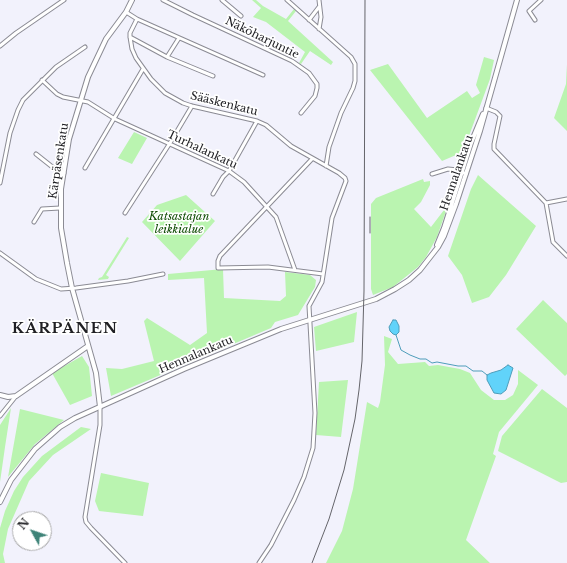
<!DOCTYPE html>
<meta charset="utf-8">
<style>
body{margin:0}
#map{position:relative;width:567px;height:563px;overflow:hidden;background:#f2f2fc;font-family:"Libre Baskerville",serif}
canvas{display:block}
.north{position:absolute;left:12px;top:511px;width:40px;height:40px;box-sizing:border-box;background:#fff;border:1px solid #a6a6a7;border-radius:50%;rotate:310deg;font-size:11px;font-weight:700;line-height:16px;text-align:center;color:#202024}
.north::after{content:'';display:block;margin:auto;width:14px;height:18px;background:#3e8378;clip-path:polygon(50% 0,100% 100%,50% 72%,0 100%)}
</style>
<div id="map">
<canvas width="567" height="563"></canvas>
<div class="north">N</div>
</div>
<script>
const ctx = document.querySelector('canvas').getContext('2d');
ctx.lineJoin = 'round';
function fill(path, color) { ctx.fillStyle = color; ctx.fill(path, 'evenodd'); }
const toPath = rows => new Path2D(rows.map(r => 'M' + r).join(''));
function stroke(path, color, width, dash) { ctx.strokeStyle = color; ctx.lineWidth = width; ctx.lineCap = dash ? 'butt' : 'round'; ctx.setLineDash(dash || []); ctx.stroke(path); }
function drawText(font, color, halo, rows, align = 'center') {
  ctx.font = font + ' "Libre Baskerville",serif'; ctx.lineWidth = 3.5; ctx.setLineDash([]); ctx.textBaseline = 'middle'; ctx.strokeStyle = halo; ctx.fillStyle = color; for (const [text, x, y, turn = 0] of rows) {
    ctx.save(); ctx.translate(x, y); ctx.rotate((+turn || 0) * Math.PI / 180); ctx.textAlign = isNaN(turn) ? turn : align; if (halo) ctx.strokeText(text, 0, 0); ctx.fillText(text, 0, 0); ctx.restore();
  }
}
const green = toPath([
 [252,0,256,0,263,6,286,19,294,9,296,11,288,21,333,62,331,65,310,51,301,64,299,63,305,52,266,22,253,17,261,8],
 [484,57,494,60,490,79,463,152,442,161,370,70,388,64,427,118,467,91,472,98,480,93,476,85],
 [567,64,567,131,554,118,566,84],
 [134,132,147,138,132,164,118,158],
 [478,175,536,226,506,275,489,297,472,303,462,275,448,256,471,189],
 [423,179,424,182,430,181,430,185,421,202,414,209,431,227,444,210,446,211,437,237,426,257,418,267,393,287,373,295,371,289,371,204,376,198],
 [186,195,215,221,180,261,142,222,157,205],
 [127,237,129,238,106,275,109,277,108,279,98,280,99,278,102,277],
 [223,269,224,298,280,301,286,296,285,272,310,275,316,280,315,287,298,315,275,322,271,328,111,396,106,368,122,369,154,361,144,321,147,318,190,345,207,333,204,278,168,280,168,274],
 [543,300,567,323,567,374,565,376,516,329],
 [357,312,354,342,316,351,314,327],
 [384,336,392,339,388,352,398,364,425,362,429,366,438,365,460,369,470,373,481,390,494,400,505,400,513,395,518,384,518,370,538,385,499,432,493,454,496,456,466,540,490,563,326,563,342,531,353,489,367,402,378,408,380,402,385,365],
 [82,356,89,367,92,396,70,405,52,373],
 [348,380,341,437,316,435,319,382],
 [542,389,567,408,567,482,561,483,498,451,502,436],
 [11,408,5,447,0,482,0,425],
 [20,409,64,420,35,444,8,477],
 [81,427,91,429,53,455,29,481,8,529,3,554,5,563,0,563,0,528,5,511,14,491,23,477,42,456],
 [101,473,149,483,143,516,99,511,95,501]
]);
const water = toPath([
 [393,320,396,320,399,326,399,332,396,335,393,334,390,331,389,327,393,320],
 [508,365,513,368,506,390,501,394,494,393,487,380,487,375,491,373,501,370,508,365]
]);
const stream = toPath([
 [396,335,401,350,410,355,420,359,426,359,432,363,437,362,458,366,466,366,473,371,482,371,487,375]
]);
const minor = toPath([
 [163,0,193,15,292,61,309,73,317,84,317,88,315,96,301,113],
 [222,0,241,16],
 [287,0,351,57,355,64,355,81,353,88,341,113,329,147,326,166],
 [319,0,321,17,319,29],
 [126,12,137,19,130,33,130,37,132,49,136,58,151,79,165,93,183,103,192,106,257,121,266,125,291,146,339,173,345,178,346,181,332,218,322,282,309,306,315,413,313,448,304,477,294,500,271,545,259,563],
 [137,19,263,75],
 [309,20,319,7],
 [535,20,529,11,541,0],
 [130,37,167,57,213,76],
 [0,46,16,33,64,0],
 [167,57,179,38],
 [42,80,57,94,63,97,88,102,115,119,229,171,244,182,276,217,295,270],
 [486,108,496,112,500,116,494,144,494,149,546,203,553,242,567,256],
 [36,154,60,173,64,173],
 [312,159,220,256,218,261,218,268,268,267,323,274],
 [85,168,143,69],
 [432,174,448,169,458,170,466,174],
 [0,183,10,133,18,110,23,100,56,67,85,47],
 [213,194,223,177,229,171,257,121],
 [546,203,567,199],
 [125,213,170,143,192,106],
 [34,222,42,209,60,208],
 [0,253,36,279,61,289,76,288,128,281,163,274],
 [100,407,100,425,85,517,86,522,91,528,125,563],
 [0,416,16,396]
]);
const tertiary = toPath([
 [437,245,444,228,471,143,483,114],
 [0,395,8,397,16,396,88,346],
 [100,407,96,373,72,288,67,263,61,228,61,189,69,139,88,77,106,39,126,12,132,0],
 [0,502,11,480,35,449,60,427,75,418,184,369,281,329,376,299,395,289,409,280,420,270,438,247,444,236,456,204,480,131,517,0]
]);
const rail = toPath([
 [370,233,370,217],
 [312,563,329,519,344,470,355,419,359,390,362,361,364,291,365,0]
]);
const streetNames = [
 ["Näköharjuntie",262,38,26],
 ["Sääskenkatu",224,104,14],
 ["Turhalankatu",202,150,25],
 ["Kärpäsenkatu",59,161,-81],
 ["Hennalankatu",457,173,-71],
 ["Hennalankatu",196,355,-23]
];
const parkNames = [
 ["Katsastajan",179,217],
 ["leikkialue",179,230]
];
const districtNames = [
 ["KÄRPÄNEN",65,329]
];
fill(green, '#baf4b0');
fill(water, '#61d3fa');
stroke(water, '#4e9dba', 1);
stroke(stream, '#4e9dba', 1);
stroke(minor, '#8b8b94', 5);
stroke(tertiary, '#8b8b94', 6);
stroke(minor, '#fff', 3);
stroke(tertiary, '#fff', 4);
stroke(rail, '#64646a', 1);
drawText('11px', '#202024', '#fff', streetNames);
drawText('italic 11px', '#0c4a00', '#fff', parkNames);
ctx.letterSpacing = '1px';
drawText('bold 15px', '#202024', '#fff', districtNames);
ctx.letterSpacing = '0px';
</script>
